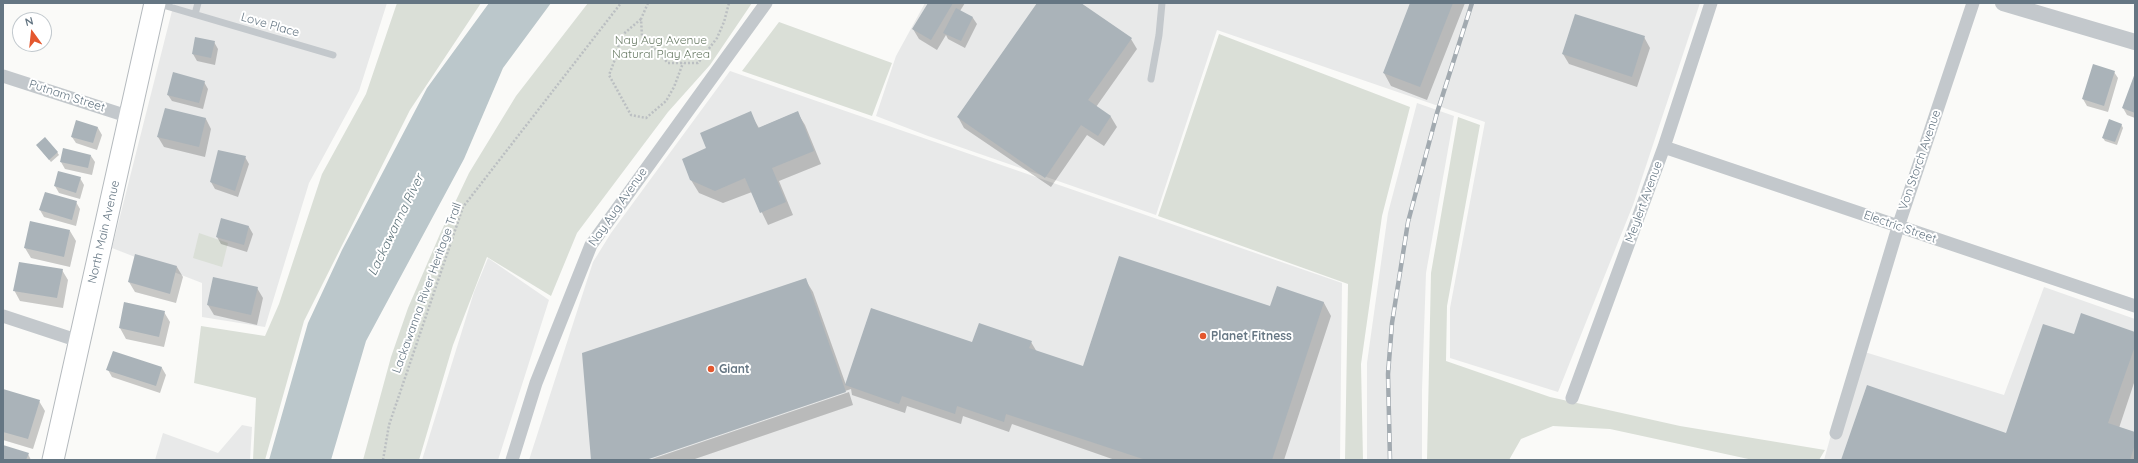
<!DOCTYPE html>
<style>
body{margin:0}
#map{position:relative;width:2138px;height:463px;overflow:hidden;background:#fafaf8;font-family:Quicksand,sans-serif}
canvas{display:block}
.frame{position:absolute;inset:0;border:4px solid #657683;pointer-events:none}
.north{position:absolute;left:12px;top:12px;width:40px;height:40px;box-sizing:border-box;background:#fff;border:1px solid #c1c8cd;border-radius:50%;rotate:345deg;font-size:11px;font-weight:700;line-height:16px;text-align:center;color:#657683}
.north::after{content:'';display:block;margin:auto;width:14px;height:18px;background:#e4572e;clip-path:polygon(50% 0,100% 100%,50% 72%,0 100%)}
</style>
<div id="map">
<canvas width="2138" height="463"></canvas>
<div class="frame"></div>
<div class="north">N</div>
</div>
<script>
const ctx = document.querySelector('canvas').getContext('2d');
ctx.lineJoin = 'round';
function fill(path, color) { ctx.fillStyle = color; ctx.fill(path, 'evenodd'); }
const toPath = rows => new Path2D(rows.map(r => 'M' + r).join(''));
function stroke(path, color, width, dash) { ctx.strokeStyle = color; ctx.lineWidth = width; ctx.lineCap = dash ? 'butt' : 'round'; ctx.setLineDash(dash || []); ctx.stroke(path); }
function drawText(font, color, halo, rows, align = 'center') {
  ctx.font = font + ' Quicksand,sans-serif'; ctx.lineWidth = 4; ctx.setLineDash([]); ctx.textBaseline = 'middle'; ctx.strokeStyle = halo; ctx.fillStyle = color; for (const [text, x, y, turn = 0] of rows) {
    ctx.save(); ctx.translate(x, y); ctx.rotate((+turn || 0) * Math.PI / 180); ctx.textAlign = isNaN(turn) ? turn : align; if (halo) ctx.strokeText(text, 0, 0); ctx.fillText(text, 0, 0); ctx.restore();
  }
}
const built = toPath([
 [174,3,387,3,359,91,309,183,265,327,202,317,202,283,112,248],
 [925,3,1700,3,1633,205,1558,392,1450,358,1450,308,1485,122,1217,30,1156,215,928,136,876,116,896,56],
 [730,71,1342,283,1340,460,529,460,593,262,611,233],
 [1417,103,1454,116,1426,273,1422,390,1422,460,1367,460,1367,363,1388,213],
 [488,258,549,300,498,460,422,460,474,292],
 [2044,287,2135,319,2135,460,1824,460,1855,349,2004,395],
 [242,425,252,427,250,460,155,460,163,433,218,453]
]);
const green = toPath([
 [397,3,481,3,410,110,304,321,265,460,253,460,256,398,194,383,201,326,265,336,279,304,322,174,366,94],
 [588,3,752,3,710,65,668,112,577,233,551,296,487,257,453,345,419,460,363,460,391,357,408,308,440,234,469,173,516,96],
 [779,22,892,63,872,116,742,71],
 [1219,34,1410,107,1382,216,1361,364,1363,460,1345,460,1348,284,1158,216],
 [1458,117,1480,125,1447,306,1446,361,1550,397,1680,426,1825,450,1819,460,1753,460,1610,429,1553,426,1521,439,1509,460,1427,460,1431,273],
 [199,233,228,243,222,267,193,258]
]);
const water = toPath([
 [489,3,551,3,503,68,464,159,366,341,331,460,269,460,308,323,342,250,427,88]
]);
const shadow = toPath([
 [929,3,965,3,960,11,973,18,977,24,965,48,948,39,946,35,937,50,919,39,913,29],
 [1038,3,1080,3,1131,39,1137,49,1096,107,1111,117,1117,127,1104,146,1087,135,1051,187,964,128,958,117],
 [1411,3,1465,3,1427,100,1391,86,1384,73],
 [1644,37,1650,48,1637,87,1569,64,1563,54],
 [214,42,218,49,215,65,197,61,193,54],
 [2114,72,2118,78,2108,112,2087,106,2083,99],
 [2135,76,2135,118,2127,115,2123,108],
 [204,82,208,89,203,109,172,101,168,95],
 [797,112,805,125,821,164,779,181,793,215,768,225,752,192,723,203,699,193,691,180,707,149,750,113,759,128],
 [206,119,211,129,205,157,164,147,158,137],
 [77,121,98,128,102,135,97,150,76,143,72,137],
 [2121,124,2123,128,2117,145,2105,141,2103,138],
 [37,145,57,152,59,155,51,162],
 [91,156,95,162,92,175,65,169,61,162],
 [245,157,249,164,238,197,215,189,211,182],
 [59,172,80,178,84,185,80,199,59,193,55,186],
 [76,202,80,209,76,226,44,217,40,210],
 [249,227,253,234,247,252,221,244,217,237],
 [70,231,76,241,70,267,31,258,25,248],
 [177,267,183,277,176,303,135,292,129,282],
 [62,270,68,280,63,308,20,301,14,290],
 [805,279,813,292,846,385,973,343,1031,342,1037,352,1083,368,1271,307,1277,288,1324,303,1331,316,1284,460,1115,460,1012,424,1009,432,963,416,961,424,907,406,905,413,852,395,851,389,643,460,592,460],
 [257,288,263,298,257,325,214,315,208,305],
 [125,303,164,312,170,322,164,347,126,339,120,328],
 [2135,333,2135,380,2119,428,2135,433,2135,460,1842,460,2007,434,2074,336],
 [113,352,162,368,166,375,160,393,112,377,108,370],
 [3,390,39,401,45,411,33,449,3,440],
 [849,392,853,405,692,460,649,460],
 [3,446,28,454,31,460,3,460]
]);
const building = toPath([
 [928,3,953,3,931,40,912,29],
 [1037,3,1081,3,1132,38,1088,100,1111,116,1098,136,1081,125,1045,178,957,117],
 [1410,3,1453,3,1420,87,1383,73],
 [956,8,973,17,961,41,943,33],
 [1575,14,1645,36,1632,77,1562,54],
 [195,37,215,41,211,58,192,54],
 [2093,64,2115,71,2104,106,2082,99],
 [173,72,205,81,199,103,167,95],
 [2135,73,2135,113,2122,108],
 [165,108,206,118,199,147,157,137],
 [751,111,758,128,798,111,814,151,772,168,786,202,760,213,745,178,715,191,690,180,682,159,706,148,700,133],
 [2109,119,2122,124,2115,142,2102,138],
 [76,120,98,127,93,143,71,137],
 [45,137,58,152,49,160,36,145],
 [63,148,91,155,88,168,60,162],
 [218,150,246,156,235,191,210,182],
 [58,171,81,177,76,193,54,186],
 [45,192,77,201,72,220,39,210],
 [221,218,249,226,244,245,216,237],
 [30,221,70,230,64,257,24,248],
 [135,254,177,266,170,294,128,282],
 [1119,256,1270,306,1277,286,1324,302,1272,460,1146,460,1006,414,1004,422,957,406,955,414,902,396,899,404,845,385,871,308,972,342,979,323,1032,341,1029,348,1083,366],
 [19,262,63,269,57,298,13,291],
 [213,277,258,287,251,315,207,305],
 [806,278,846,392,646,460,591,460,582,353],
 [124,302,165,311,159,337,119,328],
 [2081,313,2135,332,2135,346,2108,423,2135,432,2135,444,2130,460,1841,460,1867,385,2006,433,2043,324,2074,334],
 [113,351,162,367,156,386,106,370],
 [3,389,40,400,28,439,3,432],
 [3,445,29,453,26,460,3,460]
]);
const path = toPath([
 [648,3,641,19,642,36,668,63,698,63,717,38,724,22,729,3],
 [641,19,620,37,617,54,609,75,631,115,646,118,666,101,674,87,683,63],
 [383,460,389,425,463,207,621,3]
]);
const service = toPath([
 [156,3,333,55],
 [195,14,198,3],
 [1151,79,1159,35,1162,3]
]);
const minor = toPath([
 [3,76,130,117],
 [1664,147,2135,306],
 [3,316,79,341],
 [1572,398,1664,147,1711,3],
 [1836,433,1898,227,1973,3],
 [512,460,536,383,591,245,766,3]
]);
const tertiary = toPath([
 [2003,3,2135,42]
]);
const primary = toPath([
 [53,460,155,3]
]);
const rail = toPath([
 [1390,460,1388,374,1392,323,1408,222,1437,113,1472,3]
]);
const markers = [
 [1203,336,4,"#e4572e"],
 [711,369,4,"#e4572e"]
];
const streetNames = [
 ["Love Place",270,25,16],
 ["Putnam Street",67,96,18],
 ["Von Storch Avenue",1920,160,-71],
 ["Meylert Avenue",1644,202,-70],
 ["Nay Aug Avenue",618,207,-55],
 ["Electric Street",1900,227,19],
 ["North Main Avenue",104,232,-77],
 ["Lackawanna River Heritage Trail",427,288,-70]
];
const parkNames = [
 ["Nay Aug Avenue",661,40],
 ["Natural Play Area",661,54]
];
const poiNames = [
 ["Planet Fitness",1211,336],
 ["Giant",719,369]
];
const waterNames = [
 ["Lackawanna River",396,225,-64]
];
fill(built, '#e8e9e9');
fill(green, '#dadfd7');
fill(water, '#bbc7cb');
fill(shadow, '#0003');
fill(building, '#aab3b9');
stroke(primary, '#b5babe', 23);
stroke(path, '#bbbfc2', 2.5, [2, 2]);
stroke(service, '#c3c8cc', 7);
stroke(minor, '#c3c8cc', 13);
stroke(tertiary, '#c3c8cc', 16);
stroke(primary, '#fff', 21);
stroke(rail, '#a2aab0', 4.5);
stroke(rail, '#fff', 3, [9]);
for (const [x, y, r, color] of markers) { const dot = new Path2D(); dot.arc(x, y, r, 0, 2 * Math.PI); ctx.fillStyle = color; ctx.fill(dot); stroke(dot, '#fff', 1.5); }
drawText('12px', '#657683', '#fff', streetNames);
drawText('12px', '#687a64', '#fff', parkNames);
drawText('bold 12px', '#657683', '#fff', poiNames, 'left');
drawText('italic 13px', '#60757c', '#fff', waterNames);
</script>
